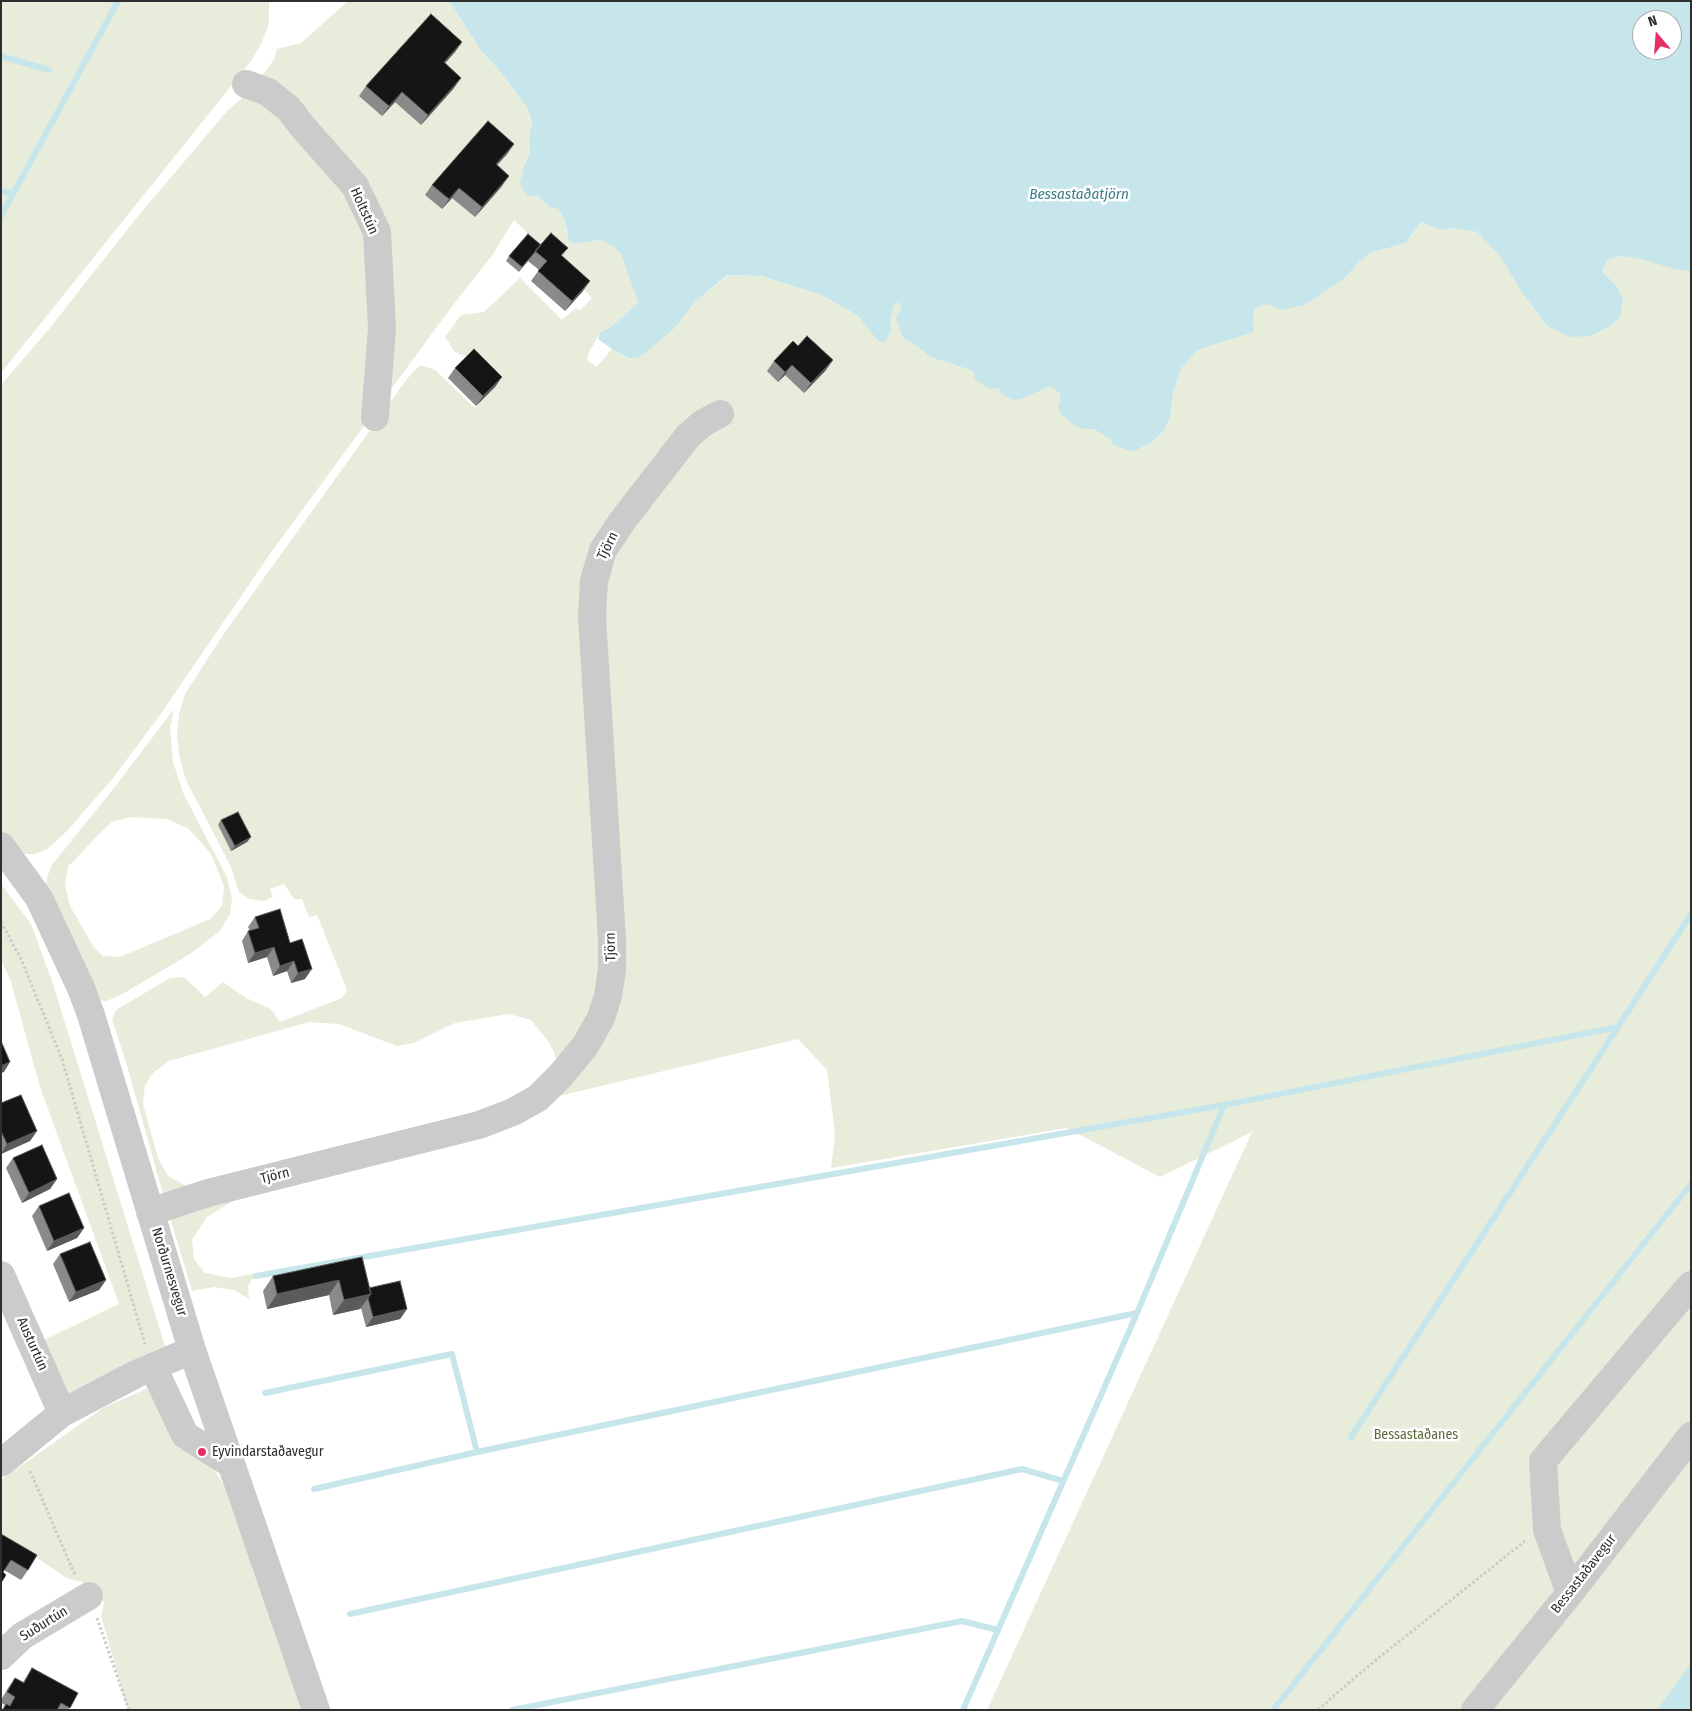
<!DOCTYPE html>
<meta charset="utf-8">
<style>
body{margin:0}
#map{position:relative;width:1692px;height:1711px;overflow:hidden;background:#fff;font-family:"Fira Sans Condensed",sans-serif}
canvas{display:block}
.frame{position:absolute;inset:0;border:2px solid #2e2e2e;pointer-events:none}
.north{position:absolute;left:1632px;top:10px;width:50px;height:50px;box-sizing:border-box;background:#fff;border:1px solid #ababab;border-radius:50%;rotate:342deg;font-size:14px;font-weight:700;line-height:20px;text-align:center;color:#2e2e2e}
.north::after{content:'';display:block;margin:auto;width:18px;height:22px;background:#e82d65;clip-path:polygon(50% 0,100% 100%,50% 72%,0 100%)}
</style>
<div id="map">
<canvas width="1692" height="1711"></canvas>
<div class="frame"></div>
<div class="north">N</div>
</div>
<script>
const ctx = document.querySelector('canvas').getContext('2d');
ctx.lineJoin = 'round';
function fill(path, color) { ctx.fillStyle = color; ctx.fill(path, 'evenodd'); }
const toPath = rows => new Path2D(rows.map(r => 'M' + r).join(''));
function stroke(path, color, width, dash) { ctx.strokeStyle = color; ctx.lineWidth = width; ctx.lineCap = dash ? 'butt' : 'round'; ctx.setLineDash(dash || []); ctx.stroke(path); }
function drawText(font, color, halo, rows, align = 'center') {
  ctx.font = font + ' "Fira Sans Condensed",sans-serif'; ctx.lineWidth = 5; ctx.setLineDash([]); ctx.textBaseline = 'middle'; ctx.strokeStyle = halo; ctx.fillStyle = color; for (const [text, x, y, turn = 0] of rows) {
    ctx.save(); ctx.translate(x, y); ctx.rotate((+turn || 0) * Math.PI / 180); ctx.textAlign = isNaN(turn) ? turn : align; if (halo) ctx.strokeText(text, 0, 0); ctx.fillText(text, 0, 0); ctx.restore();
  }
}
const green = toPath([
 [1,1,269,1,269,24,261,44,251,61,1,373],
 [348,1,449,1,482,52,498,69,528,109,532,123,532,130,529,137,530,154,524,166,538,196,549,206,558,209,565,221,567,234,574,244,601,240,612,246,621,254,638,303,612,326,600,333,589,352,587,360,597,367,612,349,628,358,673,330,695,302,728,275,762,276,821,295,857,315,877,340,892,329,890,320,895,303,899,303,901,306,900,311,897,317,907,341,913,343,930,357,973,371,998,388,1022,399,1048,387,1054,388,1060,395,1060,402,1084,429,1094,429,1111,440,1137,450,1154,441,1164,430,1170,418,1173,394,1181,369,1197,350,1253,308,1267,304,1304,305,1313,300,1325,291,1344,279,1359,262,1370,253,1406,243,1421,222,1440,230,1453,228,1477,232,1500,256,1522,293,1547,326,1591,336,1612,325,1620,317,1616,285,1602,271,1608,260,1621,256,1645,260,1691,175,1691,1710,987,1710,1252,1132,1160,1177,1067,1128,831,1168,835,1135,827,1070,798,1039,555,1097,615,996,596,558,606,982,557,1071,555,1054,548,1041,531,1020,509,1014,455,1023,414,1043,397,1046,339,1024,309,1022,169,1061,153,1073,145,1085,143,1104,158,1158,168,1176,187,1186,163,1194,128,1069,112,1019,116,1010,170,978,184,977,205,997,223,982,246,998,271,1009,280,1022,342,998,347,990,317,915,309,917,302,899,294,899,284,884,270,889,273,897,265,901,249,899,239,892,231,867,186,780,180,759,177,736,179,714,185,694,223,635,407,379,417,368,421,365,435,370,475,408,496,386,467,357,455,352,445,337,461,315,484,312,520,278,562,320,576,308,580,310,592,298,558,265,564,257,543,240,539,244,514,220,493,254,453,305,272,551,160,715,113,778,67,831,46,850,34,854,25,854,17,850,1,830,1,385,49,329,138,216,228,110,250,91,274,60,277,49,301,43],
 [174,709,170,728,173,762,184,795,227,877,232,899,230,914,220,931,190,954,126,992,107,1001,93,1000,46,892,47,878,51,866,114,788],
 [130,817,167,819,189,829,211,854,224,886,222,906,210,919,120,957,103,956,93,946,70,906,65,885,68,867,99,834,112,822],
 [1,884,31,924,53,984,165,1346,66,1401,40,1342,119,1304,40,1087,11,982,1,960],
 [253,1189,207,1217,192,1240,194,1259,205,1273,231,1278,262,1272,251,1281,248,1286,249,1299,234,1290,214,1287,192,1291,169,1214],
 [146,1389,159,1394,179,1449,192,1450,211,1464,223,1484,302,1710,128,1710,101,1616,104,1603,100,1594,89,1584,67,1578,1,1534,1,1480,103,1408]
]);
const water = toPath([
 [449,1,1691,1,1691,271,1675,269,1645,260,1621,256,1608,260,1602,271,1616,285,1623,300,1620,317,1612,325,1591,336,1570,337,1547,326,1522,293,1500,256,1477,232,1453,228,1440,230,1421,222,1406,243,1370,253,1359,262,1344,279,1325,291,1313,300,1304,305,1281,310,1268,304,1254,308,1253,332,1197,350,1181,369,1173,394,1170,418,1164,430,1154,441,1137,450,1130,451,1113,445,1111,440,1094,429,1084,429,1074,425,1060,413,1058,406,1060,402,1060,395,1054,388,1048,387,1022,399,1012,400,1001,393,998,388,989,389,975,379,973,371,930,357,913,343,907,341,901,333,896,317,900,311,901,306,899,303,895,303,890,320,892,329,887,339,882,343,877,340,857,315,821,295,762,276,727,275,695,302,673,330,638,358,628,358,612,349,598,339,600,333,612,326,638,303,621,254,612,246,601,240,574,244,569,241,565,221,558,209,549,207,538,196,526,195,520,183,524,166,530,154,529,137,532,123,528,109,498,69,482,52],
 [1642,20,1672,20,1672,50,1642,50],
 [1691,1663,1691,1710,1657,1710]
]);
const stream = toPath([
 [1,56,49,70],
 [1,191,13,194],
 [1,216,118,1],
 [256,1276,1224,1105],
 [265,1393,452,1354,477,1452],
 [1351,1437,1618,1027],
 [314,1489,477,1452,1137,1313],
 [350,1614,1022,1469,1063,1481],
 [512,1710,962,1621,998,1630],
 [963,1710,1137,1313,1224,1105,1618,1027,1691,914],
 [1273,1710,1691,1184]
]);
const path = toPath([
 [1,922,21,959,62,1059,145,1344],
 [30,1471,75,1575],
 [97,1618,129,1710],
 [1318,1710,1339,1691,1381,1656,1525,1541]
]);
const minor = toPath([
 [246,84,268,92,289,109,302,126,355,186,377,232,382,328,375,417],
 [1,846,39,898,81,988,91,1015,192,1350,316,1710],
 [150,1212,208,1193,479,1125,513,1112,538,1098,561,1075,585,1046,601,1018,608,996,612,970,612,939,592,617,594,581,603,550,623,520,688,436,703,423,720,414],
 [1,1275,62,1413],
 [153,1367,185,1435,231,1464],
 [1,1463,62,1413,136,1374,192,1350],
 [1570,1593,1547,1530,1543,1461,1691,1285],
 [1,1656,22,1636,89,1596],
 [1475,1710,1570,1593,1691,1436]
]);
const wall = toPath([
 [462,42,455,52,445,63,454,88,421,125,395,102,382,116,359,96,366,86],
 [514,144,507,154,497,165,502,186,475,217,452,198,442,209,425,195,432,185],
 [541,245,568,248,562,256,583,291,565,311,531,281,539,270,528,261,529,260,519,272,506,261,509,256],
 [798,346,826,370,804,393,785,375,778,382,767,371,774,361],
 [455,368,502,377,495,387,476,406,448,378],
 [221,820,251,837,247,842,231,851,218,825],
 [255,917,290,943,305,979,291,983,287,971,273,976,267,957,248,963,242,941,248,931,250,931,248,927],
 [1,1103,37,1131,30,1141,1,1154],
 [13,1158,57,1179,50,1189,22,1203,6,1168],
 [39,1206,84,1228,77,1238,47,1251,32,1216],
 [60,1254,106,1280,99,1290,69,1302,53,1264],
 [362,1257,369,1288,407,1309,400,1319,366,1327,361,1308,360,1309,333,1315,329,1295,267,1309,263,1291,273,1276],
 [1,1534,28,1570,21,1580,4,1570,3,1572],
 [32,1668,78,1693,68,1710,2,1710,5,1705,1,1703,1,1700,8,1688,15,1678,23,1682]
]);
const shadedWall = toPath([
 [462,42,455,52,437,72,444,62],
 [461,78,454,88,421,125,428,115],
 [402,92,395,102,382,116,389,106],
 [514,144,507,154,489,174,496,164],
 [509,176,502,186,475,217,482,207],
 [459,188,452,198,442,209,449,199],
 [590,281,583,291,565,311,572,301],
 [833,360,826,370,804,393,811,383],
 [792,365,785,375,778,382,785,372],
 [502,377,495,387,476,406,483,396],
 [251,837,247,842,231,851,235,846],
 [274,947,267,957,248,963,255,953],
 [294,961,287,971,273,976,280,966],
 [312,969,305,979,291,983,298,973],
 [10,1062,4,1072,1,1073,1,1066],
 [37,1131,30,1141,1,1154,7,1144],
 [57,1179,50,1189,22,1203,29,1193],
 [84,1228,77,1238,47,1251,54,1241],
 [106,1280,99,1290,69,1302,76,1292],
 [339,1280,329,1295,267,1309,277,1294],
 [371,1294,360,1309,333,1315,344,1300],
 [407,1309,400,1319,366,1327,373,1317]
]);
const building = toPath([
 [431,14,462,42,444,62,461,78,428,115,402,92,389,106,366,86,431,14],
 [488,121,514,144,496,164,509,176,482,207,459,188,449,199,432,185,488,121],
 [551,233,568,248,561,255,590,281,572,301,538,271,547,261,535,251,551,233],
 [528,234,541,245,522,267,509,256,528,234],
 [807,336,833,360,811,383,792,365,785,372,774,361,793,341,798,346,807,336],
 [474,349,502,377,483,396,455,368,474,349],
 [238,812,251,837,235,846,221,820,238,812],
 [280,909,290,943,302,939,312,969,298,973,294,961,280,966,274,947,255,953,248,931,259,928,255,917,280,909],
 [1,1041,10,1062,1,1066,1,1041],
 [21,1095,37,1131,7,1144,1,1131,1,1103,21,1095],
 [42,1145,57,1179,29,1193,13,1158,42,1145],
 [69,1193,84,1228,54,1241,39,1206,69,1193],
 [90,1242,106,1280,76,1292,60,1254,90,1242],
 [362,1257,371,1294,344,1300,339,1280,277,1294,273,1276,362,1257],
 [400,1281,407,1309,373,1317,368,1298,371,1294,369,1288,400,1281],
 [1,1534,37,1555,28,1570,11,1560,3,1572,6,1575,1,1583,1,1534],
 [32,1668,78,1693,70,1708,61,1703,57,1710,3,1710,6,1704,10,1706,15,1697,7,1692,15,1678,24,1683,32,1668]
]);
const markers = [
 [202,1452,5,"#e82d65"]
];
const streetNames = [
 ["Holtstún",364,211,66],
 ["Tjörn",608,546,-63],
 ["Tjörn",611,947,-91],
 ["Tjörn",275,1176,-14],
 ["Norðurnesvegur",169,1272,73],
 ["Austurtún",32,1344,66],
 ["Bessastaðavegur",1584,1574,-52],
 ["Suðurtún",44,1624,-32]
];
const parkNames = [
 ["Bessastaðanes",1416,1435]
];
const poiNames = [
 ["Eyvindarstaðavegur",212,1452]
];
const waterNames = [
 ["Bessastaðatjörn",1079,195]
];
fill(green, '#e8ecdb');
fill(water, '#c7e6ec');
stroke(stream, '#c7e6ec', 6);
stroke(path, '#cbcbcb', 3, [2.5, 2.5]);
stroke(minor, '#cbcbcb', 28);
fill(wall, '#8a8a8a');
fill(shadedWall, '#5b5b5b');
fill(building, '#151515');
stroke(building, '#5b5b5b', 1);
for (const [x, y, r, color] of markers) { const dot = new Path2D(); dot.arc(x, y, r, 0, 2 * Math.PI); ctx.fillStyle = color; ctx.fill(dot); stroke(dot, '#fff', 2); }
drawText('14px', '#2e2e2e', '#fff', streetNames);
drawText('14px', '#5c6a3b', '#fff', parkNames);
drawText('14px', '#2e2e2e', '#fff', poiNames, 'left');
drawText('italic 15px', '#397d8b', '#fff', waterNames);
</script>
